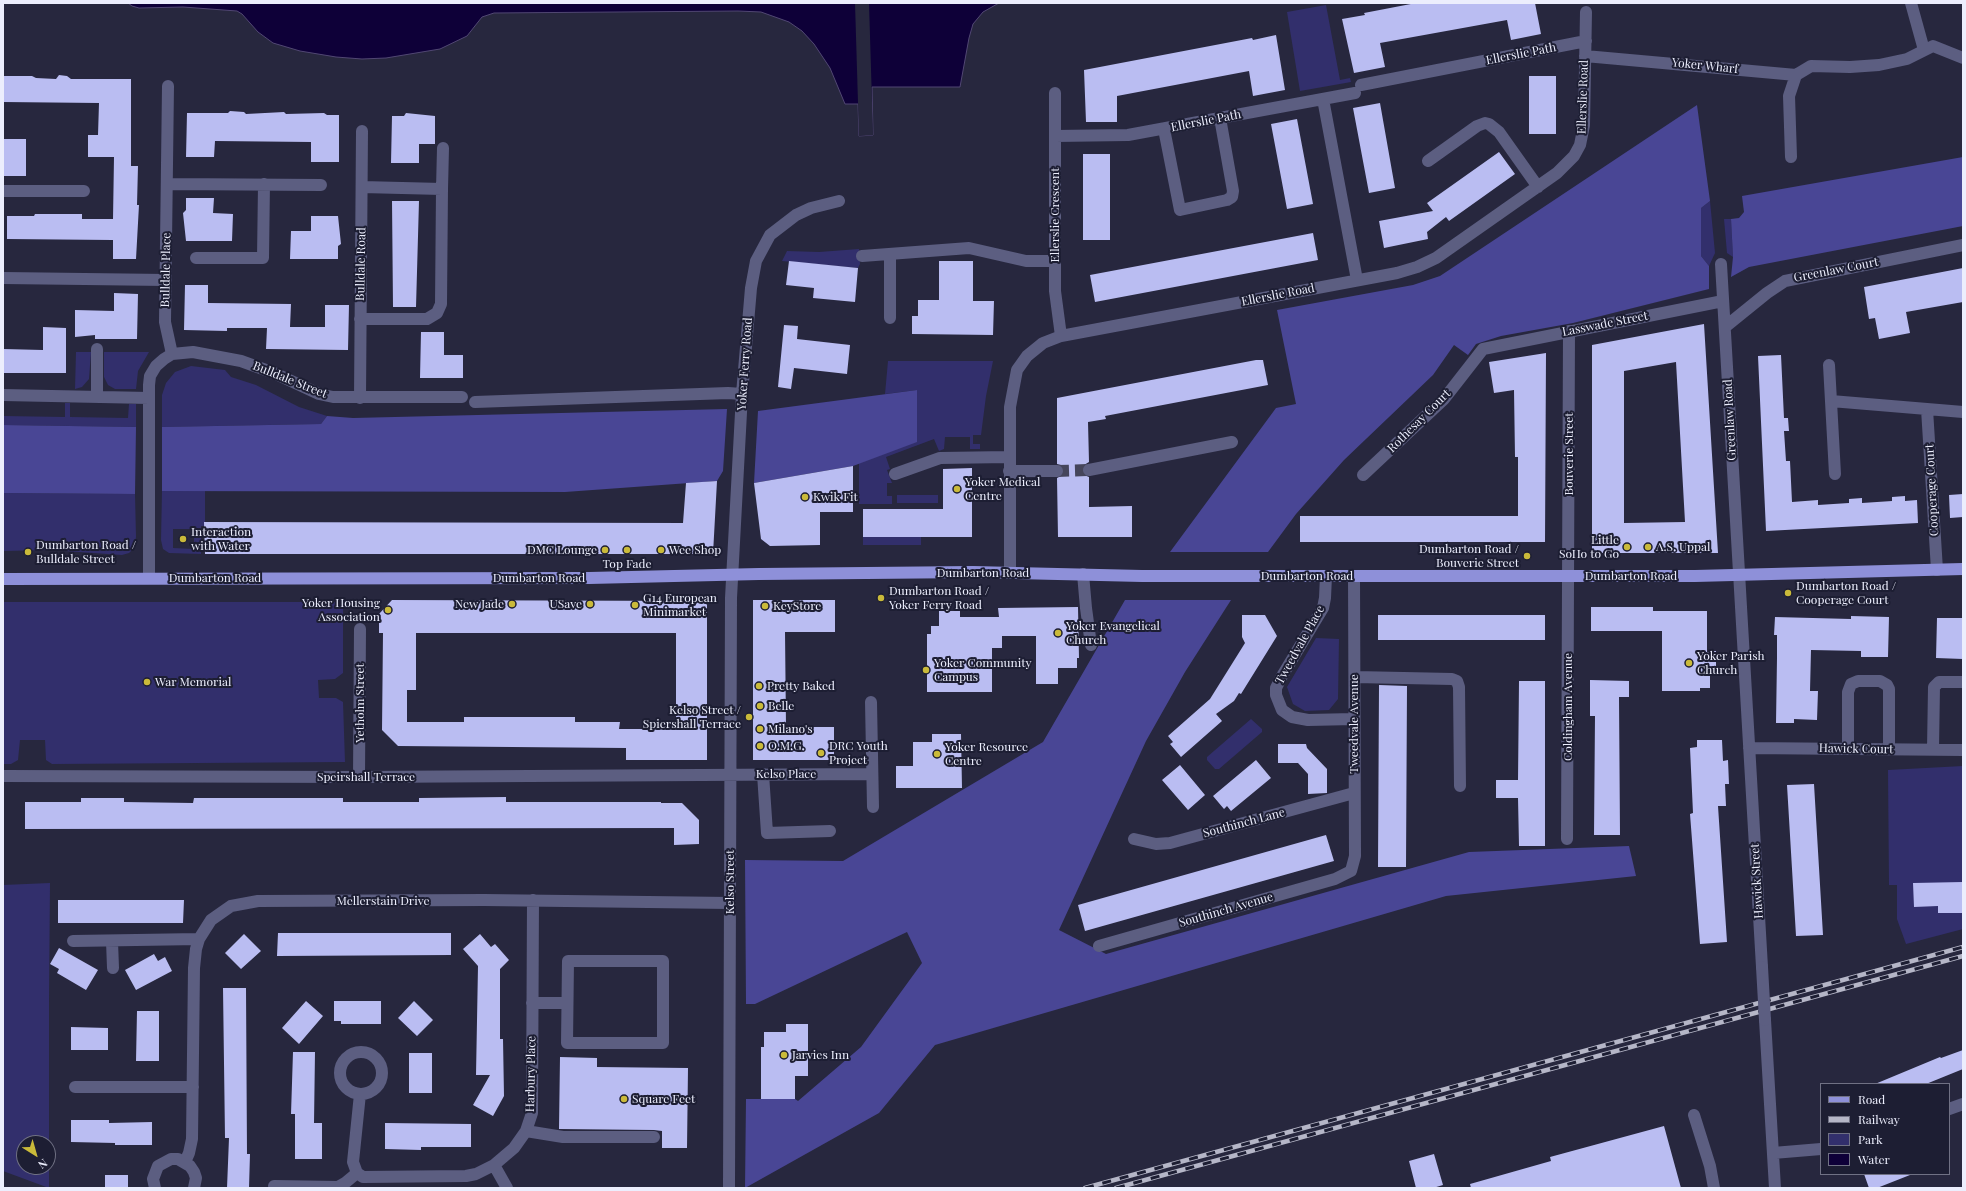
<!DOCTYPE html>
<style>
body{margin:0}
#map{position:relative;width:1966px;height:1191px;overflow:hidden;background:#27273e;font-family:"Playfair Display",serif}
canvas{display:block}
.frame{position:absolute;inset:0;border:4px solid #eceefd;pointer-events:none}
.legend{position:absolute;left:1820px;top:1083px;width:130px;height:92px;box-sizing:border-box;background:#1d1e33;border:1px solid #707184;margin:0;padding:5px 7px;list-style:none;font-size:12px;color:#eceefd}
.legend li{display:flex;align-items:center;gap:8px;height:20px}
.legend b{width:20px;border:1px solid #707184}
.north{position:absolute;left:16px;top:1135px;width:40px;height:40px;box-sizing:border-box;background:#1d1e33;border:1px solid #707184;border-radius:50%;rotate:143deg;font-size:11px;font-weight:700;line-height:16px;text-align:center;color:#eceefd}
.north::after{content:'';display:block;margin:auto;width:14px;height:18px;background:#caba3a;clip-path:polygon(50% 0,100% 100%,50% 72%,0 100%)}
</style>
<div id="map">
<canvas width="1966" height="1191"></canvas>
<div class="frame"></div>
<ul class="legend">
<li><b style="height:5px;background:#8e90d9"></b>Road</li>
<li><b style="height:5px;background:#b5b6c7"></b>Railway</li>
<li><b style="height:11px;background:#322f6c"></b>Park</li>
<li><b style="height:11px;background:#0e0038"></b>Water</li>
</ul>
<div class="north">N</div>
</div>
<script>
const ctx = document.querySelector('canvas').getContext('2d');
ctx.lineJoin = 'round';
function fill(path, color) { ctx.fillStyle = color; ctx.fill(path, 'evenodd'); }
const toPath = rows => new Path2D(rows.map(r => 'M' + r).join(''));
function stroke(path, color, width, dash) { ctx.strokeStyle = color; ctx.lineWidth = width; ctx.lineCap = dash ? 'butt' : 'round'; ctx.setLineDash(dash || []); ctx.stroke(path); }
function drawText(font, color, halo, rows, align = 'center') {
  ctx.font = font + ' "Playfair Display",serif'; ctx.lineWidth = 4; ctx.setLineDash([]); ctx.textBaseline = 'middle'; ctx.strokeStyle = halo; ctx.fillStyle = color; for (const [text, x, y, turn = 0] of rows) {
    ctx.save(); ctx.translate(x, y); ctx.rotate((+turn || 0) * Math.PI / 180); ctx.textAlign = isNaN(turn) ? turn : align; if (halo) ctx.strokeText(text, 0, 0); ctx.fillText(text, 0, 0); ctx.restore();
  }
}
const green = toPath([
 [1326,5,1340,80,1350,78,1351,82,1300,91,1287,12],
 [1710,201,1715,253,1709,266,1701,256,1701,208],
 [1724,219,1731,219,1733,257,1727,253],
 [859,249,860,264,858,268,782,261,787,251,819,252],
 [76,352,91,352,89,379,82,387,75,389],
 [104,352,149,352,138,371,136,389,115,389,108,385,104,377],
 [888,361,993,361,986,396,981,435,973,435,973,444,980,444,980,449,970,449,970,437,945,437,944,449,939,451,934,439,886,457,890,469,887,470,892,483,887,483,887,496,892,496,892,504,859,504,859,463,917,441,917,390,885,394],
 [191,366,225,370,231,377,256,385,299,407,327,416,321,424,162,427,162,395,166,383,175,372],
 [65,403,70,403,70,417,128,418,129,404,136,404,136,427,3,425,3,416,65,417],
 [162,491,205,491,205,522,204,526,201,526,201,554,169,553,163,549,161,540],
 [173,529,194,529,194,549,173,548],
 [3,493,135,494,136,537,134,548,129,553,122,555,50,550,3,551],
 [897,495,938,495,938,503,897,503],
 [863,537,921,537,921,545,863,545],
 [3,602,343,602,343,673,335,679,318,680,319,698,336,698,343,702,345,762,52,764,46,760,45,740,20,740,18,760,11,764,3,764],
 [1316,638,1339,639,1338,699,1329,710,1305,711,1293,704,1287,687],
 [1251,719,1262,729,1262,732,1219,769,1215,769,1207,760,1207,757],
 [1963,766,1963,929,1906,944,1897,919,1897,885,1889,885,1888,770],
 [50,883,49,1002,49,1188,3,1171,3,885],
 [24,1143,48,1143,48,1167,24,1167]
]);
const forest = toPath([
 [1697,105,1710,201,1701,208,1701,256,1709,266,1709,289,1573,323,1501,336,1476,344,1468,355,1454,345,1433,375,1344,460,1296,514,1268,552,1170,552,1276,408,1296,404,1277,310,1413,285,1440,276],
 [1963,157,1963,226,1749,267,1731,277,1733,257,1731,219,1739,218,1744,212,1742,196],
 [917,390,917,442,853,466,754,483,758,411],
 [727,409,723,471,717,481,565,492,162,491,162,427,321,424,327,416,353,418],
 [3,425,136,427,135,494,3,493],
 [1125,600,1231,600,1185,672,1146,741,1059,930,1106,954,1469,852,1629,846,1636,876,1446,896,935,1045,879,1113,745,1188,746,1099,795,1099,798,1101,861,1047,922,963,907,932,755,1004,746,1004,745,860,843,861,1043,742]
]);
const water = toPath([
 [128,3,999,3,983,12,973,24,969,38,960,87,872,87,873,135,859,136,858,104,845,104,830,68,814,44,802,31,789,22,761,12,738,11,494,13,482,17,467,36,440,49,386,58,362,59,336,57,300,51,273,43,258,32,242,14,237,11,183,7,139,8,132,6,128,3]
]);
const pier = toPath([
 [855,3,869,3,873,135,859,136]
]);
const building = toPath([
 [1416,3,1535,3,1541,34,1511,40,1507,20,1380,43,1385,67,1354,73,1342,19,1365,15,1364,13],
 [1276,35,1285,90,1253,96,1249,71,1117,96,1117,122,1086,122,1084,70,1252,38,1253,40],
 [59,75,67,76,71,79,131,79,131,166,138,166,137,205,139,205,136,259,113,259,113,240,7,239,7,216,34,216,35,214,82,214,82,219,113,219,114,157,88,157,88,135,98,135,99,103,3,102,3,76,32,76,36,78,56,79],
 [1529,76,1556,76,1556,134,1529,134],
 [1380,103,1395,188,1369,193,1353,108],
 [230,111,244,112,246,114,284,112,286,114,324,113,327,115,339,115,339,162,311,162,311,142,215,141,214,157,186,157,187,113,228,113],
 [406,113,435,116,435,144,419,144,419,163,391,163,392,116,404,116],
 [1297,119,1313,204,1287,209,1271,124],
 [3,139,26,139,26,176,3,176],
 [1499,152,1515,174,1449,221,1446,217,1427,232,1428,239,1384,248,1379,221,1433,211,1427,203],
 [1083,154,1110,154,1110,240,1083,240],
 [186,198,214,198,213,213,233,214,232,241,186,241,183,213,186,210],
 [392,201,419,201,416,307,393,307],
 [311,216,338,216,341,244,338,246,338,259,290,259,291,231,311,231],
 [1313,233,1318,260,1095,302,1090,275],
 [789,261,858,268,855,302,813,298,814,288,786,285],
 [939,261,973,261,973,301,994,301,993,335,912,334,912,316,918,316,918,300,939,300],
 [1963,268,1963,302,1906,312,1910,333,1879,339,1875,318,1869,319,1864,287],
 [185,285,208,285,208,303,291,304,290,327,325,327,325,305,349,305,348,350,266,349,267,328,227,328,227,331,184,330],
 [114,293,138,294,137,339,95,339,95,335,75,337,75,310,114,311],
 [1704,324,1718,553,1596,553,1592,549,1592,345],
 [1676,362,1685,522,1624,523,1624,371],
 [784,325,798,326,797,339,850,345,847,374,794,368,791,389,778,387],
 [43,327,66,328,66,373,3,373,3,349,43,350],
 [421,332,444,332,444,355,463,355,463,378,420,378],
 [1546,353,1545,542,1300,542,1300,516,1518,516,1518,457,1515,457,1514,390,1494,393,1489,362],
 [1781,355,1784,418,1788,418,1789,431,1784,431,1786,461,1790,461,1792,502,1818,500,1818,505,1849,503,1849,499,1862,498,1862,503,1892,501,1892,497,1905,496,1905,501,1917,500,1918,523,1766,531,1758,356],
 [1256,360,1263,360,1268,385,1105,416,1106,419,1088,422,1089,462,1084,465,1082,471,1084,475,1089,477,1089,507,1132,506,1132,537,1058,537,1057,478,1063,475,1064,471,1061,465,1057,464,1057,398],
 [853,466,853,512,820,512,820,545,770,546,761,539,754,483],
 [972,468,972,537,863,537,863,509,943,509,943,469],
 [717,481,713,554,205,554,204,522,683,523,686,483],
 [1963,494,1963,517,1950,518,1949,495],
 [392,600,704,601,707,605,707,760,626,760,626,748,398,746,382,730,383,633,379,633,379,614],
 [416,633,676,633,676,729,619,729,620,722,575,722,575,717,464,717,464,722,407,722,407,690,416,690],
 [753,600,835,600,835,632,785,632,786,727,834,727,834,760,753,760],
 [1078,607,1079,658,1077,658,1077,668,1058,668,1058,684,1036,684,1036,636,1002,636,1002,648,992,648,992,692,927,692,927,634,931,634,931,626,939,626,939,611,960,611,960,617,999,617,998,608],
 [1591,607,1653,607,1653,611,1707,611,1707,652,1716,651,1716,675,1710,675,1710,688,1700,688,1700,691,1662,691,1662,631,1591,631],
 [1242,615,1265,615,1277,636,1241,694,1239,693,1234,701,1216,714,1222,721,1181,757,1170,744,1173,742,1168,736,1210,699,1245,643,1242,637],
 [1378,615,1545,615,1545,640,1378,640],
 [1851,616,1889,617,1888,657,1861,657,1861,651,1811,650,1810,691,1818,691,1817,720,1794,719,1794,723,1776,723,1777,658,1777,635,1774,635,1775,617,1851,619],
 [1937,618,1963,618,1963,659,1936,658],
 [1590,680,1629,681,1629,697,1619,697,1620,835,1594,835,1595,716,1590,716],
 [1519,681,1545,681,1545,846,1519,846,1518,798,1496,798,1496,780,1518,780],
 [1379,685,1407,686,1406,867,1378,867],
 [932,734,961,734,962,788,896,788,896,766,913,766,913,742,932,742],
 [1697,740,1722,740,1723,761,1728,760,1729,784,1725,784,1726,806,1718,806,1727,942,1700,944,1690,814,1693,813,1690,748,1697,747],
 [1278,744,1306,744,1307,748,1327,769,1327,793,1308,794,1308,774,1298,763,1278,763],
 [1256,760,1271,778,1231,811,1227,806,1224,809,1213,796],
 [1180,765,1205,795,1188,810,1162,780],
 [1814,784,1823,935,1796,936,1787,785],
 [506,797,506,802,661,802,661,803,682,803,699,820,699,844,674,845,674,828,25,829,25,802,81,802,81,798,124,798,124,802,193,803,194,798,343,798,343,802,419,802,419,798],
 [1326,835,1334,861,1085,931,1078,905],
 [1963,882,1963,913,1938,913,1938,906,1914,907,1913,883],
 [58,900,184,900,183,923,58,923],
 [278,933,451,933,451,955,277,956],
 [244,934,261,951,241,969,225,953],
 [480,934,491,947,495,944,509,960,500,969,500,1039,503,1039,504,1096,493,1116,473,1105,490,1075,476,1075,478,966,463,949],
 [59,948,98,970,86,990,57,973,59,969,50,964],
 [154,954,158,961,165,957,172,971,136,990,125,970],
 [223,988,246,988,247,1154,250,1154,249,1188,227,1188,229,1138,225,1138],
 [306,1001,323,1016,299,1044,282,1028],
 [334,1001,381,1001,381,1024,341,1024,341,1021,334,1021],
 [414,1001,433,1020,417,1036,398,1018],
 [137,1011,159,1011,159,1061,136,1061],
 [786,1024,808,1024,808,1076,795,1076,795,1099,761,1099,761,1047,764,1047,764,1032,786,1032],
 [71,1027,108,1028,108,1050,71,1050],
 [1963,1050,1963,1069,1926,1084,1875,1084,1940,1057,1941,1058],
 [293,1052,315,1052,314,1123,322,1123,322,1159,295,1159,295,1114,291,1114],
 [409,1053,432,1053,432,1093,409,1093],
 [560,1057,597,1058,597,1067,688,1068,687,1148,662,1148,662,1131,654,1130,559,1129],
 [71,1120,109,1120,109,1123,152,1122,152,1145,115,1145,115,1143,71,1142],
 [385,1123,471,1124,471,1147,421,1147,421,1150,385,1149],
 [1664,1126,1681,1188,1471,1188,1470,1184,1551,1161,1550,1157],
 [1434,1154,1443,1185,1433,1188,1416,1188,1409,1161],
 [1864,1174,1910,1174,1910,1175,1877,1188,1869,1188],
 [105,1175,128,1175,128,1188,105,1188]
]);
const minorTunnel = toPath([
 [1057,471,1089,470]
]);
const minor = toPath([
 [1911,3,1924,50],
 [1585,56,1796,75],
 [1361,85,1586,41],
 [168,86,165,322,172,354],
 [1055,93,1055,291,1061,336],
 [1323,99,1357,280],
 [1164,129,1180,210,1227,200,1232,197,1233,191,1220,118],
 [1055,136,1128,135,1355,93],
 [1791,157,1789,96,1796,75,1811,66,1850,67,1879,65,1907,59,1933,46,1963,58],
 [1428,161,1477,126,1485,123,1489,124,1499,132,1538,187],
 [168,184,321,185],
 [442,189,443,148],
 [3,191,84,191],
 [862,256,969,248,1026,261,1055,261],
 [196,258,263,258,264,184],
 [1721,264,1762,967],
 [3,278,166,280],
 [890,318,890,254],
 [360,319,427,319,437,313,441,304,442,189,362,187],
 [1725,327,1767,293,1785,281,1963,245],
 [97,349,97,396],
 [1829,365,1835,474],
 [3,395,149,398],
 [360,398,362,131],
 [1831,401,1963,412],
 [475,402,728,393,742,394],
 [1927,409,1937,570],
 [1089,470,1232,442],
 [1009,471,1057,471],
 [895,474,940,458,1009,457],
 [1363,475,1444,399,1483,349,1723,301],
 [1010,572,1010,407,1017,370,1027,356,1043,343,1061,336,1397,273,1417,267,1436,258,1557,173,1574,156,1580,145,1584,125,1586,12],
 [1083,574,1086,608,1091,645],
 [1326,576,1325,598,1323,608,1282,676,1276,688,1276,695,1282,710,1292,717,1308,720,1354,719],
 [149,578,149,385,150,376,156,366,164,359,172,354,193,352,241,361,274,373,319,394,333,397,462,397],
 [1355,677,1452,679,1457,681,1459,687,1460,786],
 [871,702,873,807],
 [1749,748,1963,750],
 [1848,748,1848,692,1851,684,1858,681,1880,681,1887,685,1889,689,1889,749],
 [1933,749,1934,687,1939,682,1963,682],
 [763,774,767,833,830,831],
 [3,776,359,777,872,774],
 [359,777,360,629],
 [1134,839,1156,844,1170,843,1354,793],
 [1567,839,1569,331],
 [73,941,199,939],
 [112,941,113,968],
 [1099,946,1335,879,1351,871,1355,856,1354,576],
 [568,961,663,961,663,1043,567,1043,568,961],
 [532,1003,567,1003],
 [1765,1020,1775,1188],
 '340 1073a21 21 0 1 1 42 0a21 21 0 1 1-42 0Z',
 [75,1087,193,1087],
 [360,1094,353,1162,357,1173,363,1177,466,1176,476,1174,494,1165,514,1148,526,1131,532,1113,533,900],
 [1949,1109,1963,1104],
 [1694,1115,1710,1166,1714,1188],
 [526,1131,563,1137,654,1137],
 [1773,1153,1821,1149],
 [185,1162,189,1153,192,1139,194,968,196,949,199,939,211,920,231,906,258,901,484,900,730,903],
 [494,1165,507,1188],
 [274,1186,338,1187,345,1183,357,1173],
 [155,1188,153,1179,158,1166,171,1159,178,1159,190,1166,194,1172,196,1178,194,1188],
 [729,1188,731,598,742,394,751,288,756,261,770,235,796,215,811,208,839,201]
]);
const major = toPath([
 [3,579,589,578,759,574,973,572,1142,576,1695,576,1963,569]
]);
const rail = toPath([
 [1085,1188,1963,947],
 [1116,1188,1963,956]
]);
const minorBridge = toPath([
 [1762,967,1765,1020]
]);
const markers = [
 [957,489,4,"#caba3a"],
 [805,497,4,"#caba3a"],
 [183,539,4,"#caba3a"],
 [1627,547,4,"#caba3a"],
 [1648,547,4,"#caba3a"],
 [605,550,4,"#caba3a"],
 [627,550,4,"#caba3a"],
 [661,550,4,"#caba3a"],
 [28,552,4,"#caba3a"],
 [1527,556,4,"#caba3a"],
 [1788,593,4,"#caba3a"],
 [881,598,4,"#caba3a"],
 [512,604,4,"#caba3a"],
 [590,604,4,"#caba3a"],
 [635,605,4,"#caba3a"],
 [765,606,4,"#caba3a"],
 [388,610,4,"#caba3a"],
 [1058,633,4,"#caba3a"],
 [1689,663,4,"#caba3a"],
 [926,670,4,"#caba3a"],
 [147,682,4,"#caba3a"],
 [759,686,4,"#caba3a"],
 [760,706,4,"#caba3a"],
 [749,717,4,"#caba3a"],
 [760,729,4,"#caba3a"],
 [760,746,4,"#caba3a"],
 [821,753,4,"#caba3a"],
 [937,754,4,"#caba3a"],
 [784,1055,4,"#caba3a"],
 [624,1099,4,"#caba3a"]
];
const streetNames = [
 ["Ellerslie Path",1521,54,-11],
 ["Yoker Wharf",1705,66,6],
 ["Ellerslie Road",1583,97,-88],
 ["Ellerslie Path",1206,121,-11],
 ["Ellerslie Crescent",1055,215,-90],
 ["Bulldale Road",361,264,-89],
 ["Bulldale Place",166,270,-89],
 ["Greenlaw Court",1836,270,-11],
 ["Ellerslie Road",1278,295,-11],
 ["Lasswade Street",1605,324,-11],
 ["Yoker Ferry Road",745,364,-86],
 ["Bulldale Street",290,380,22],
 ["Greenlaw Road",1730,420,-93],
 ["Rothesay Court",1419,421,-45],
 ["Bouverie Street",1569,454,-90],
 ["Cooperage Court",1932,490,-93],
 ["Dumbarton Road",983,573],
 ["Dumbarton Road",1307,576],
 ["Dumbarton Road",1631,576],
 ["Dumbarton Road",215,578],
 ["Dumbarton Road",539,578],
 ["Tweedvale Place",1300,645,-61],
 ["Yetholm Street",360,703,-90],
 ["Coldingham Avenue",1568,707,-90],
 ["Tweedvale Avenue",1354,724,-90],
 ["Hawick Court",1856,749,1],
 ["Kelso Place",786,774],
 ["Speirshall Terrace",366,777],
 ["Southinch Lane",1244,823,-15],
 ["Hawick Street",1757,881,-93],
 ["Kelso Street",730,882,-90],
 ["Mellerstain Drive",383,901],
 ["Southinch Avenue",1226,910,-16],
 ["Harbury Place",531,1074,-89]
];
const poiNames = [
 ["Yoker Medical",965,482],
 ["Centre",965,496],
 ["Kwik Fit",813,497],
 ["Interaction",191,532],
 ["with Water",191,546],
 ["Little",1619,540,"right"],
 ["SoHo to Go",1619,554,"right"],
 ["Dumbarton Road /",36,545],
 ["Bulldale Street",36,559],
 ["A.S. Uppal",1656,547],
 ["Dumbarton Road /",1519,549,"right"],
 ["Bouverie Street",1519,563,"right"],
 ["DMC Lounge",597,550,"right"],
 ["Wee Shop",669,550],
 ["Top Fade",627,564,"center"],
 ["Dumbarton Road /",1796,586],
 ["Cooperage Court",1796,600],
 ["Dumbarton Road /",889,591],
 ["Yoker Ferry Road",889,605],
 ["G14 European",643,598],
 ["Minimarket",643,612],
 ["Yoker Housing",380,603,"right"],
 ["Association",380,617,"right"],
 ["New Jade",504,604,"right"],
 ["USave",582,604,"right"],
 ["KeyStore",773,606],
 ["Yoker Evangelical",1066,626],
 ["Church",1066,640],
 ["Yoker Parish",1697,656],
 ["Church",1697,670],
 ["Yoker Community",934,663],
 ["Campus",934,677],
 ["War Memorial",155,682],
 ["Pretty Baked",767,686],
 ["Belle",768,706],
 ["Kelso Street /",741,710,"right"],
 ["Spiershall Terrace",741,724,"right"],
 ["Milano's",768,729],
 ["O.M.G.",768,746],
 ["DRC Youth",829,746],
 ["Project",829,760],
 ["Yoker Resource",945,747],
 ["Centre",945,761],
 ["Jarvies Inn",792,1055],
 ["Square Feet",632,1099]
];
fill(green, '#322f6c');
fill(forest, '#494695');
fill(water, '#0e0038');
stroke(water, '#514773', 1);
fill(pier, '#27273e');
fill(building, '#babdf2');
stroke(minorTunnel, '#45455b', 12, [12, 6]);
stroke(minor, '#5c5e81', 12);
stroke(major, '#8e90d9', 12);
stroke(rail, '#b5b6c7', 4.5);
stroke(rail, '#1d1e33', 3, [9]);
stroke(minorBridge, '#5c5e81', 12);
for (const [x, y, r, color] of markers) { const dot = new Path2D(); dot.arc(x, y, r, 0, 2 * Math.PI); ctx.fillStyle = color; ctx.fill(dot); stroke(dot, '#1d1e33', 1.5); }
drawText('12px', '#eceefd', '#1d1e33', streetNames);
drawText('12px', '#eceefd', '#1d1e33', poiNames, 'left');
</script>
